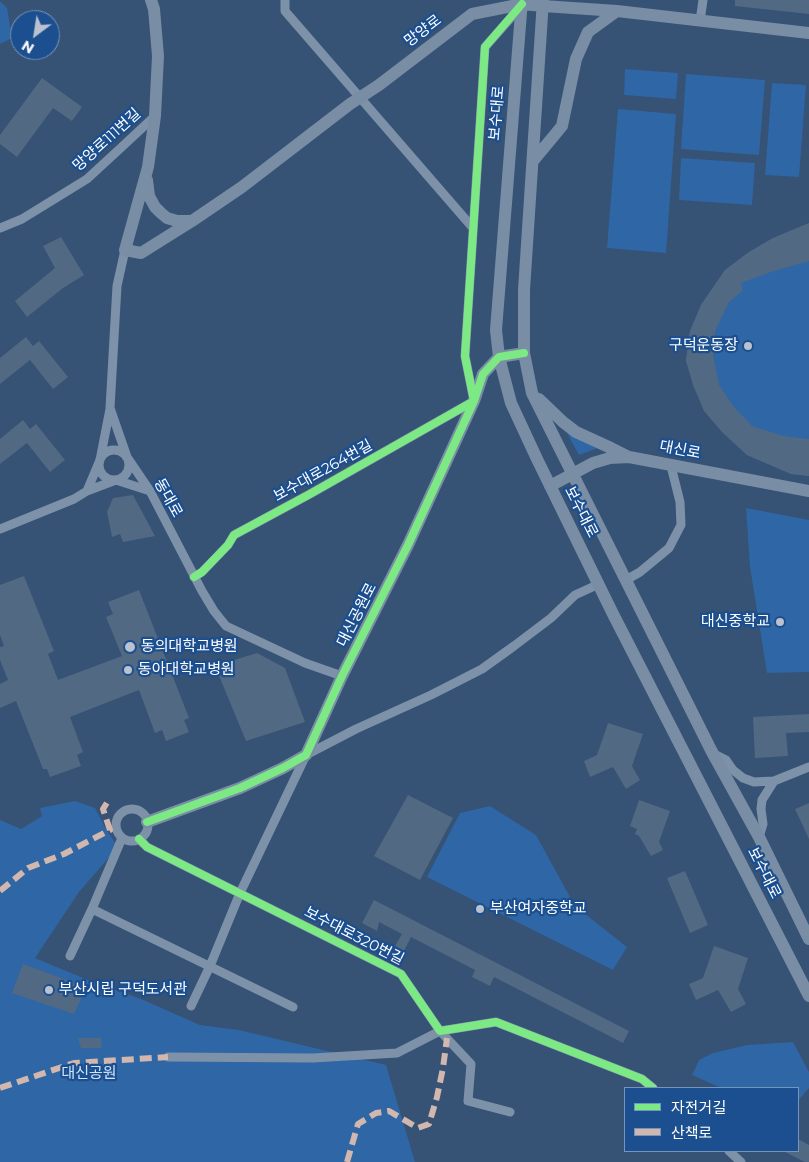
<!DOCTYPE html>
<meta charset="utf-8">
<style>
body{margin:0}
#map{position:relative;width:809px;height:1162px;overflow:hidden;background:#365274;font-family:Montserrat,"Noto Sans KR",sans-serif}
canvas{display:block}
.legend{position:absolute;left:624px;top:1087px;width:175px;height:65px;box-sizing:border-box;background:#1b4f8f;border:1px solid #7695bc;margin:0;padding:6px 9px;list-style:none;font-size:15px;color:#fff}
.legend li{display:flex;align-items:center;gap:10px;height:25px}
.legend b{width:25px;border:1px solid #7695bc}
.north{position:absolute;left:10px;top:10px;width:50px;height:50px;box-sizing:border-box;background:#1b4f8f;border:1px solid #7695bc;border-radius:50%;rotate:211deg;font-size:14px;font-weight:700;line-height:20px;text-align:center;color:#fff}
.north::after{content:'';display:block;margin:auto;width:18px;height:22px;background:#b9c2ce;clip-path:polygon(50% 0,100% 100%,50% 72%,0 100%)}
</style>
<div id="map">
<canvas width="809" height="1162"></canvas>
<ul class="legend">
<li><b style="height:6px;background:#7ce984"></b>자전거길</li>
<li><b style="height:6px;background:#d1b7ad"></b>산책로</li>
</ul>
<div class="north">N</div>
</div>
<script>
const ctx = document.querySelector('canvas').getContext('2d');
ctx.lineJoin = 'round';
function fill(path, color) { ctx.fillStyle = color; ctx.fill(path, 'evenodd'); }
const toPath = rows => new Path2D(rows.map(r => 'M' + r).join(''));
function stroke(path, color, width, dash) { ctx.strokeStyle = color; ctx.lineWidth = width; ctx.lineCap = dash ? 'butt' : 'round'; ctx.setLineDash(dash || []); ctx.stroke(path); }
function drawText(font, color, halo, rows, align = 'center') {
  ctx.font = font + ' Montserrat,"Noto Sans KR",sans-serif'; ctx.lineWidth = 4.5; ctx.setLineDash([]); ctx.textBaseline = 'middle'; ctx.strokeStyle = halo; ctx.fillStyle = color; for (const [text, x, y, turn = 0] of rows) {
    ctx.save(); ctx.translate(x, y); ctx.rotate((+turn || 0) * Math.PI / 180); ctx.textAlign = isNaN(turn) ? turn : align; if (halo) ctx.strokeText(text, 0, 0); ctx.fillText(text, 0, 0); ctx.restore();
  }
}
const green = toPath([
 [0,1,7,8,12,38,0,44],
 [625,69,678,73,676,99,624,95],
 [686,74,765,80,759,155,681,149],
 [772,83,806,85,799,177,765,175],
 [618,109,676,114,666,253,607,248],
 [681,158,755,163,752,205,679,200],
 [809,223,809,476,791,474,747,455,722,432,705,411,686,361,690,331,701,305,725,270,749,252,773,238],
 [567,433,598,448,579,455],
 [746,508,809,520,809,672,767,673,750,567],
 [75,801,95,808,106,829,118,847,79,892,35,958,88,980,141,999,200,1025,239,1030,386,1065,415,1162,0,1162,0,820,21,829,42,816,40,808],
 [490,806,536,835,575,906,627,947,613,970,427,877,460,813],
 [793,1042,809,1072,809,1088,798,1101,798,1088,721,1088,692,1075,699,1060,713,1053,747,1045]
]);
const building = toPath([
 [735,0,809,0,809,14,735,6],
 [42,78,82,107,72,121,53,108,17,157,0,144,0,135],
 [809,223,809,261,771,272,741,283,743,290,729,302,715,331,713,355,719,385,734,407,752,426,783,436,809,439,809,476,791,474,747,455,722,432,704,411,693,385,686,361,690,331,701,305,725,270,749,252,773,238],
 [61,237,84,275,63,288,27,317,15,301,55,268,43,246],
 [26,337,33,346,39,341,68,377,53,389,30,360,0,384,0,358],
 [23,420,30,429,36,424,65,460,50,472,27,443,0,464,0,439],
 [133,495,155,536,123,542,120,534,112,537,107,512,113,498],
 [24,576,54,651,48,654,58,680,122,656,106,617,113,614,108,602,139,590,189,718,184,720,189,732,166,741,162,730,155,733,139,690,70,717,83,752,77,755,81,766,50,777,47,769,43,769,16,701,0,708,0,684,8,680,0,660,0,647,4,646,0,635,0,585],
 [257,653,285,668,305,722,246,741,215,666],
 [809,714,809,732,786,733,788,756,755,758,753,717],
 [608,723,643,734,632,766,640,780,626,789,613,767,590,777,584,761,597,755],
 [408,795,453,818,420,880,374,856],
 [639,800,670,811,659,842,663,850,651,856,639,836,635,834,637,829,630,826],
 [809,803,809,839,795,809],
 [685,871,708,925,690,933,667,878],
 [374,900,629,1031,623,1043,494,977,490,986,472,977,475,970,411,937,404,951,395,946,402,934,379,922,377,931,362,923],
 [714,946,748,958,738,989,746,1004,731,1012,718,990,696,1000,689,984,703,978],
 [23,964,86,987,74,1014,12,993],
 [78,1038,101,1038,102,1048,81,1048],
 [798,1139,809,1145,809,1162,805,1162,783,1151,798,1151]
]);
const street = toPath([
 [285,0,285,11,473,228],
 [700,21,703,0],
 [0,228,22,219,87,179,125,144,155,116],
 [125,250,117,286,110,408,127,457,150,491,202,591,214,611,226,626,305,663,342,676],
 '99 465a15 15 0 1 1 30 0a15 15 0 1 1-30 0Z',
 [87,491,100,460,110,409],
 [0,529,74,499,87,491,116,480,150,491],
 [194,577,202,572,228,545,234,535,310,494,474,401,465,356,485,47,522,5],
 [626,580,640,572,669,548,681,525,680,502,671,466],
 [714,754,726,760,733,770,743,778,754,782,774,781,809,767],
 '116 825a16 16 0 1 1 32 0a16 16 0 1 1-32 0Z',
 [759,837,763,824,761,809,762,800,774,781],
 [139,839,147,847,401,974,440,1031,496,1022,642,1079,653,1088],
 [92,909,122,838],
 [70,956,92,909,293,1007],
 [191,1006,210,966,240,893,306,755,356,729,431,695,482,669,514,646,551,618,575,595,599,584],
 [168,1057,313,1058,397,1053,440,1031,471,1064,468,1101,510,1112],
 [729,1151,741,1162]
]);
const secondary = toPath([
 [151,0,154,9,158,56,155,116,148,167,125,250,141,253,192,221,242,187,350,104,379,85,472,14,522,4,543,6,617,11,809,33],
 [522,0,496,330,499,357,511,403,537,459,613,614,809,996],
 [543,0,524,290,524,353,532,393,712,752,759,837,809,939],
 [533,161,562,126,576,59,588,32,617,11],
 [147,180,149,196,155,207,161,213,167,218,177,221,192,221],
 [539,399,563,422,576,432,611,448,629,457],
 [550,486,593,463,610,458,629,457,809,491],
 [147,822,240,788,283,768,306,755,342,676,408,545,474,401,483,374,499,357,524,353]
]);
const quiet = toPath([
 [0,891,28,868,64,854,110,830,103,809,110,798],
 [0,1088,74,1063,168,1057],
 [347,1162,358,1124,376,1113,389,1111,418,1128,429,1124,437,1097,443,1068,447,1038]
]);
const cycleway = toPath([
 [194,577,202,572,228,545,234,535,310,494,474,401,465,356,485,47,522,4],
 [147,822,240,788,283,768,306,755,342,676,408,545,474,401,483,374,499,357,524,353],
 [139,839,147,847,401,974,440,1031,496,1022,642,1079,653,1088]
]);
const markers = [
 [748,346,5,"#b9c2ce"],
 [780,622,5,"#b9c2ce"],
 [130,647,6,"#b9c2ce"],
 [128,670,5,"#b9c2ce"],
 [480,909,5,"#b9c2ce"],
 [49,990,5,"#b9c2ce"]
];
const streetNames = [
 ["망양로",423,31,-37],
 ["보수대로",497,113,-85],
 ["망양로111번길",107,140,-42],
 ["대신로",680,450,11],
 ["보수대로264번길",323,471,-29],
 ["동대로",168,498,61],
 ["보수대로",581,512,63],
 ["대신공원로",357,615,-63],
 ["보수대로",764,873,63],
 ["보수대로320번길",354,936,27]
];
const poiNames = [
 ["구덕운동장",738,346,"right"],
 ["대신중학교",770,622,"right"],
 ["동의대학교병원",141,647],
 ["동아대학교병원",138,670],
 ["부산여자중학교",490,909],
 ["부산시립 구덕도서관",59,990]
];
const parkNames = [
 ["대신공원",89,1074]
];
fill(green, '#2f66a5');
fill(building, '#526984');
stroke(street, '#7d92a8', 9);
stroke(secondary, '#798da4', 12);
stroke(quiet, '#d1b7ad', 6, [12, 6]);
stroke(cycleway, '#7ce984', 8);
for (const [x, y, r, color] of markers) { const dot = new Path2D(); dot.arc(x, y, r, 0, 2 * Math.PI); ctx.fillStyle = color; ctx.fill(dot); stroke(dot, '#1b4f8f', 2); }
drawText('15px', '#fff', '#1b4f8f', streetNames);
drawText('15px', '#fff', '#1b4f8f', poiNames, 'left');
drawText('15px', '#cfe3fa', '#1b4f8f', parkNames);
</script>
